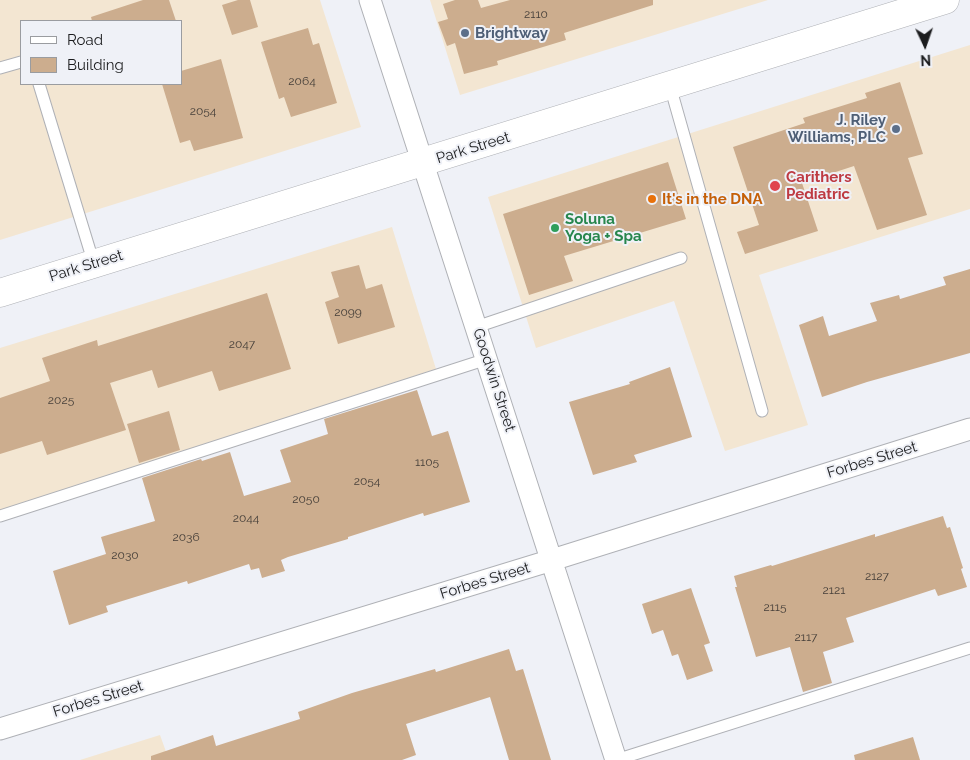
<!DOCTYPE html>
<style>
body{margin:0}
#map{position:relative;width:970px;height:760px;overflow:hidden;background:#eff1f7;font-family:Raleway,sans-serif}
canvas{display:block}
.legend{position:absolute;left:20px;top:20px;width:162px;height:65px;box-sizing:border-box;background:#eff1f7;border:1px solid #9a9ca0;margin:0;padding:6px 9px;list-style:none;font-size:15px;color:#1b1c1e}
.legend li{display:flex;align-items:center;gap:10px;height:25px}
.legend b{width:25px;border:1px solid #9a9ca0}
.north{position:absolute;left:900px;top:20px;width:50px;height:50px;-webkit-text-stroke:4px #eff1f7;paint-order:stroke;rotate:177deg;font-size:14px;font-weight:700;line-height:20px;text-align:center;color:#1b1c1e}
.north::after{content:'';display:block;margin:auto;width:18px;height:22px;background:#1b1c1e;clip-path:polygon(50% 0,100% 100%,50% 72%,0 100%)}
</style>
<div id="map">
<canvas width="970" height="760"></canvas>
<ul class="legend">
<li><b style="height:6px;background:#fff"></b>Road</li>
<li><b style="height:14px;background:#ccad8e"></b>Building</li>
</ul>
<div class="north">N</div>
</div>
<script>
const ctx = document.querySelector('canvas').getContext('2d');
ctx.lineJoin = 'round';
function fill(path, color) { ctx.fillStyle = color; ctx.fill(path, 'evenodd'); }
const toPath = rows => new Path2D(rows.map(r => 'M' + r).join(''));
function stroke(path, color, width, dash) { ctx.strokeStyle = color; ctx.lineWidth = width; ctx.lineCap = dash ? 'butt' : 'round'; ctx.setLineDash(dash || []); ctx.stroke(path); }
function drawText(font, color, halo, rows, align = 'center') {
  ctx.font = font + ' Raleway,sans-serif'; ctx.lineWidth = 4; ctx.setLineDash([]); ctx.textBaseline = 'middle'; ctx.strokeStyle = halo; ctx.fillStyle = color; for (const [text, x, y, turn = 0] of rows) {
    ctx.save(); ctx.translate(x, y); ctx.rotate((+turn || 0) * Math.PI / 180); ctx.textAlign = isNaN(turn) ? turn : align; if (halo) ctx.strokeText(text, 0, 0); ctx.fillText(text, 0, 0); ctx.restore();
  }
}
const commercial = toPath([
 [0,0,320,0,361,127,0,240],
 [21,21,181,21,181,84,21,84],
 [430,0,768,0,460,95],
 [970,45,970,209,759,275,808,425,725,451,674,301,536,348,488,197],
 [392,227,436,369,0,511,0,348],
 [160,735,169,760,80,760]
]);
const building = toPath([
 [143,0,169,0,176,21,92,21,91,17],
 [238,0,250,0,258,27,232,35,222,5],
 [455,0,478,0,481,8,510,0,653,0,653,5,564,33,566,40,497,61,498,65,464,74,455,43,447,46,438,22,448,19,443,4],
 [308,28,313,45,319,43,337,103,291,117,284,97,279,99,261,42],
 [221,59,243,138,194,151,190,140,180,143,162,84,181,84,181,71],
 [900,82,923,154,908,158,927,215,877,230,854,166,802,183,818,231,745,254,737,232,759,225,733,147,805,123,803,118,867,98,865,93],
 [668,162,686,219,564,256,573,281,529,295,503,214],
 [359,265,366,289,382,284,395,327,338,344,325,302,339,297,331,272],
 [970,269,970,353,867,382,822,397,799,325,823,316,829,336,877,321,870,303,899,295,900,299,946,285,943,277],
 [267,293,291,369,219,391,212,371,158,388,152,370,110,383,126,430,47,455,42,441,0,454,0,398,50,381,42,358,97,340,98,346],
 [670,367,692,437,634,455,637,462,593,475,569,402,630,384,629,382],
 [417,390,432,436,448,431,470,502,424,516,423,513,348,537,348,539,288,557,281,560,285,571,262,578,259,568,251,570,249,564,188,584,187,581,106,606,108,612,69,625,53,571,106,554,101,537,155,521,142,478,201,459,202,461,230,452,244,496,291,482,280,450,328,434,324,419],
 [169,411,180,450,139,463,127,424],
 [943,516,947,528,950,527,963,568,961,569,967,587,938,596,935,589,846,618,854,642,823,652,832,683,803,692,790,647,756,657,735,587,737,587,734,576,771,565,772,566,875,534,875,537],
 [691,588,710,643,704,645,713,671,687,680,678,654,672,656,663,630,652,634,642,604],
 [509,649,516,671,523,669,551,760,509,760,490,697,406,724,416,755,402,760,151,760,151,756,213,735,216,746,300,719,298,712,352,693,435,669,436,672],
 [913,737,920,760,855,760,854,755]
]);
const service = toPath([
 [0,68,21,62],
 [39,84,94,264],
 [670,86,762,411],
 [476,327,681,258],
 [0,516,487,359],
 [616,760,970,648]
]);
const minor = toPath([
 [370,0,616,760],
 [0,729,552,560,970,429]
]);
const tertiary = toPath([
 [0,293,945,0]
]);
const markers = [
 [465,33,5,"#5c6f8a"],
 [896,129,5,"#5c6f8a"],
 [775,186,6,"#e0444e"],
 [652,199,5,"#e8710a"],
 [555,228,5,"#2e9e5b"]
];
const numberNames = [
 ["2110",536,14],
 ["2064",302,81],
 ["2054",203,111],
 ["2099",348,312],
 ["2047",242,344],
 ["2025",61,400],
 ["1105",427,462],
 ["2054",367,481],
 ["2050",306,499],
 ["2044",246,518],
 ["2036",186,537],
 ["2030",125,555],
 ["2127",877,576],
 ["2121",834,590],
 ["2115",775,607],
 ["2117",806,637]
];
const serviceNames = [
 ["Brightway",475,33],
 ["J. Riley",886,120,"right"],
 ["Williams, PLC",886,137,"right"]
];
const streetNames = [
 ["Park Street",473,148,-17],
 ["Park Street",86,266,-17],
 ["Goodwin Street",494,380,72],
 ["Forbes Street",872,460,-17],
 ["Forbes Street",485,581,-17],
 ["Forbes Street",98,699,-17]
];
const healthNames = [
 ["Carithers",786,177],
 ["Pediatric",786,194]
];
const foodNames = [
 ["It's in the DNA",662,199]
];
const leisureNames = [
 ["Soluna",565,219],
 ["Yoga + Spa",565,236]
];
fill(commercial, '#f3e6d2');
fill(building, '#ccad8e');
stroke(service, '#afb1b6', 13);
stroke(minor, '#afb1b6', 23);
stroke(tertiary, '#afb1b6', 29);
stroke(service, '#fff', 11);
stroke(minor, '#fff', 21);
stroke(tertiary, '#fff', 28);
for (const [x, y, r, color] of markers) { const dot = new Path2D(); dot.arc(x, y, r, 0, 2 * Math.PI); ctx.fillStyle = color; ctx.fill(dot); stroke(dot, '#eff1f7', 2); }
drawText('12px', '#47403a', null, numberNames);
drawText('bold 15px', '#4e5e75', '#eff1f7', serviceNames, 'left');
drawText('15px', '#1b1c1e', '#eff1f7', streetNames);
drawText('bold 15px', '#be3a42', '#eff1f7', healthNames, 'left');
drawText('bold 15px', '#c56008', '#eff1f7', foodNames, 'left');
drawText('bold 15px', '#27864d', '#eff1f7', leisureNames, 'left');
</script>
